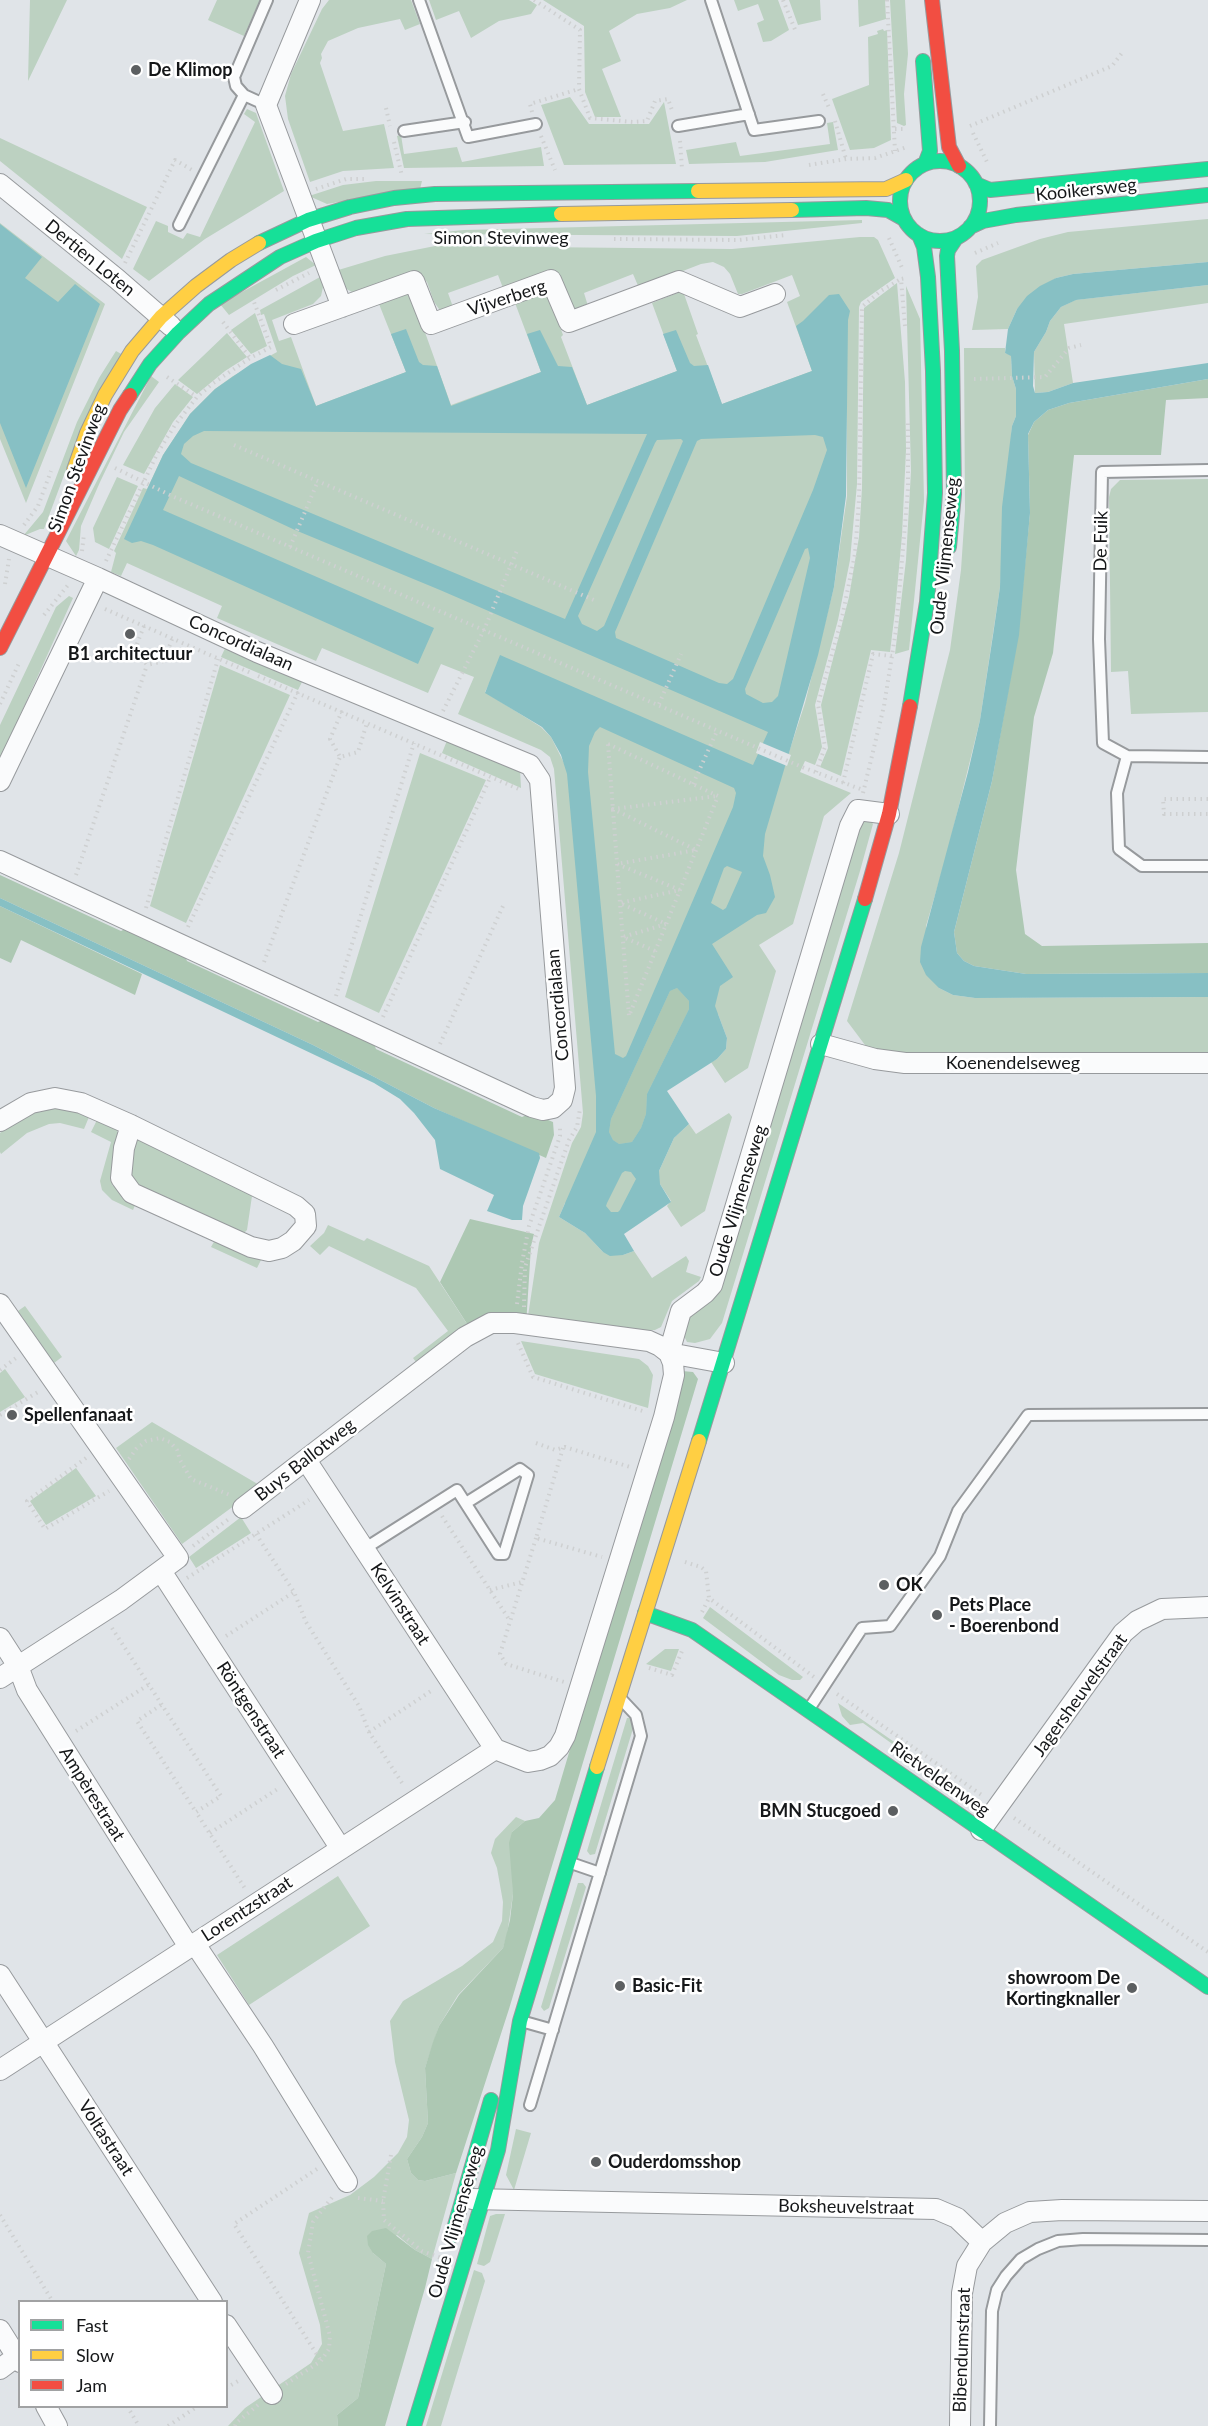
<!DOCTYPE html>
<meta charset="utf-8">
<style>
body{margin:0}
#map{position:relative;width:1208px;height:2426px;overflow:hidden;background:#e0e4e8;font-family:Lato,sans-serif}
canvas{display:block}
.legend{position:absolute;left:18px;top:2300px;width:210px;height:108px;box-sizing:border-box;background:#fff;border:2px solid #a1a2a3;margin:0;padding:8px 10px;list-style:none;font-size:18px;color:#151719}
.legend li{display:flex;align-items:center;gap:12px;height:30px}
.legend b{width:30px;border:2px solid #a1a2a3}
</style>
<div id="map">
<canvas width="1208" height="2426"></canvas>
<ul class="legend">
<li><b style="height:8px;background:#16e098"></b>Fast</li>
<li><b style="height:8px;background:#ffcf43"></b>Slow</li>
<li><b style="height:8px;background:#f24e42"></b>Jam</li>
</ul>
</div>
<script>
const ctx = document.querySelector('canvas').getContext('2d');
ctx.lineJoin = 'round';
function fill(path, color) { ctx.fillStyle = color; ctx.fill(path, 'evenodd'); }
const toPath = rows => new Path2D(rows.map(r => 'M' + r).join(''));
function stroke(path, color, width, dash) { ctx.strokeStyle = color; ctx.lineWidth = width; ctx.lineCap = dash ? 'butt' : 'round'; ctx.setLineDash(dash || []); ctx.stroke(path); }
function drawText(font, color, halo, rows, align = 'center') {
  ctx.font = font + ' Lato,sans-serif'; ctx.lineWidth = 5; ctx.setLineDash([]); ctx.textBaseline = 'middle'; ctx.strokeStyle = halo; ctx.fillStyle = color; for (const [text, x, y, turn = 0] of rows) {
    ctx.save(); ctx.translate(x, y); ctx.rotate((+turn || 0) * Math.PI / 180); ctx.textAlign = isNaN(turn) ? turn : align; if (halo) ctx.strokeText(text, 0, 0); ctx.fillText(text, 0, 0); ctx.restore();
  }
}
const green = toPath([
 [30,0,67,0,28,81],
 [217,0,260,0,244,36,208,20],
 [329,0,411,0,420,24,405,30,400,19,358,28,328,41,321,54,322,58,320,63,343,131,384,124,394,168,343,171,310,182,288,119,285,96,291,74,322,9],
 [429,0,529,0,537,5,531,14,499,21,471,38,459,11,436,20],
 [543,0,687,0,670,8,637,14,609,31,621,61,602,69,621,117,595,117,585,92,584,26],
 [734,0,778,0,789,30,771,41,763,42,757,23,764,20,758,4,738,11],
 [789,0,820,0,821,20,798,25],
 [858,0,885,0,886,19,859,27],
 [890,0,905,0,908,54,904,94,906,125,904,126,897,123],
 [883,29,884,31,887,30,891,140,874,148,850,150,832,99,869,85,868,37,878,34,877,31],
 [570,97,589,124,649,124,664,102,676,164,564,165,541,105],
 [247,109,256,113,284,191,205,239,149,281,133,269,156,221,168,226,168,232,183,239,187,233,200,237,255,122,244,114],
 [833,122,838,150,765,162,689,164,686,150,736,142,740,156,830,144,827,123],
 [401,135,404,154,457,147,462,162,541,147,544,166,404,168,397,136],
 [0,138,147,207,122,259,0,161],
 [376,181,422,181,420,189,327,204,309,196,343,185],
 [1208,219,1208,262,1073,274,1056,278,1017,309,1008,329,972,330,978,297,976,266,982,260,1040,239,1068,232],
 [862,220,862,223,737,236,424,234,464,230],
 [0,223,105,304,26,503,0,439],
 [860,237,874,237,878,240,895,278,861,302,859,307,857,484,850,560,838,620,815,705,822,747,815,765,805,761,800,772,851,793,824,816,793,924,759,945,776,971,748,1068,725,1083,711,1062,717,1059,726,1049,727,1038,718,1014,655,1082,659,1171,674,1138,689,1124,696,1134,729,1113,732,1117,705,1211,681,1227,667,1206,671,1201,660,1184,605,1228,565,1203,559,1217,585,1233,603,1252,623,1255,634,1251,652,1278,686,1256,689,1261,686,1272,701,1277,699,1281,672,1301,661,1327,655,1330,646,1330,645,1334,528,1316,539,1243,572,1143,581,1127,583,1113,554,769,550,757,541,750,458,714,474,677,441,664,428,693,322,648,316,661,217,618,222,606,127,563,121,576,111,572,116,553,114,551,143,488,147,489,163,455,190,414,215,389,233,376,277,352,264,314,261,315,260,310,320,277,323,287,321,296,313,304,272,320,279,341,291,337,316,406,406,372,379,304,408,293,412,296,451,405,541,372,515,303,544,292,548,294,563,335,561,337,587,405,677,371,652,303,680,292,684,294,698,334,696,335,722,404,812,371,787,302,800,296,792,275,742,294,738,294,730,274,724,267,713,262,701,264,639,288,633,274,584,293,588,306,579,310,573,307,563,283,558,276,552,273,543,273,503,288,498,275,448,293,453,307,445,310,439,309,434,302,427,282,422,277,352,292,341,286,335,271,385,256,435,246,732,249],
 [847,330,847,496,834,587,805,703,777,789,766,791,839,409],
 [489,684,563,741,564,763,551,737,541,727,485,692],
 [306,257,316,265,293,276,229,315,220,304],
 [897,283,905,382,906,450,902,535,895,611,890,652,871,650,841,776,820,767,828,748,821,705,849,597,859,537,862,488,864,308],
 [1208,285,1208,303,1064,324,1073,383,1048,392,1035,393,1034,352,1046,332,1050,321,1061,307,1075,300],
 [906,286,920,319,924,501,909,650,895,654,906,560,911,471],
 [255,313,267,346,251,354,231,330],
 [227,333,247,357,225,371,197,394,178,380],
 [964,348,1005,348,1005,353,1011,355,1012,376,1016,389,1016,416,1012,426,1000,587,980,720,947,854,926,926,939,988,953,995,975,998,1208,997,1208,1055,871,1053,847,1021,899,853,950,650,961,570,965,510],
 [116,351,123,355,79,435,44,529,40,529,23,536,43,512,77,422,99,378],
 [151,376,159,382,124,432,100,482,81,526,79,550,76,556,66,541],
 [175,384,193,397,173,422,144,474,123,465,155,408],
 [117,477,138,486,109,549,95,542,93,528],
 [1208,479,1208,712,1131,714,1128,671,1111,672,1109,497,1111,489,1120,480],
 [69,596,73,598,0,760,0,725,56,607],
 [228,642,305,676,298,690,221,657],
 [220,665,290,695,186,923,150,906],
 [448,738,520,769,521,788,442,753],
 [420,753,486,780,379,1013,345,997],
 [865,818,870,820,873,824,860,871,722,1323,710,1339,695,1343,687,1342,683,1334,690,1315,700,1304,857,824],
 [59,1106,87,1112,89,1117,84,1129,60,1123,49,1124,27,1133,1,1154,0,1152,0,1133,12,1122,24,1115],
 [97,1120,114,1124,119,1135,121,1146,112,1185,134,1199,136,1203,133,1210,112,1200,102,1190,100,1181,111,1142,91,1132],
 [135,1134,249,1189,252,1196,247,1230,243,1234,132,1185,127,1167],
 [328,1225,364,1241,367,1238,429,1266,469,1327,419,1366,413,1358,448,1331,416,1288,329,1246,320,1255,310,1246,324,1233],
 [215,1240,262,1258,257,1268,211,1247],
 [25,1306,62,1357,54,1363,18,1311],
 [521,1341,639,1359,648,1366,653,1375,648,1408,535,1374],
 [5,1369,25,1397,0,1412,0,1373],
 [152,1422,261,1486,182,1544,116,1448],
 [76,1468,96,1496,46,1525,30,1501],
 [241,1517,251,1533,196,1568,189,1557],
 [710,1607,803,1677,800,1680,792,1680,779,1675,703,1618],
 [665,1649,679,1649,671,1671,646,1664],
 [838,1703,981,1802,979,1804,966,1803,956,1799,954,1788,863,1723,850,1725,842,1716],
 [627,1718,632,1718,635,1722,595,1854,590,1855,587,1851],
 [516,1817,525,1821,512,1832,513,1894,507,1935,503,1948,458,1995,439,2026,425,2068,428,2123,422,2137,407,2159,411,2173,418,2180,425,2181,456,2173,432,2259,415,2250,397,2235,373,2253,386,2264,358,2398,337,2415,338,2426,228,2426,245,2408,311,2363,322,2344,320,2325,299,2253,309,2213,350,2195,374,2177,398,2153,407,2137,409,2120,395,2062,390,2021,403,2001,462,1966,493,1942,502,1921,503,1902,497,1868,491,1853,495,1839],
 [338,1876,370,1926,249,2005,217,1955],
 [578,1883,583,1883,586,1887,549,2008,544,2011,541,2007],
 [516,2129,531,2133,514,2190,506,2175],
 [496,2214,505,2214,490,2262,484,2266,477,2264,490,2216],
 [474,2270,482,2273,485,2281,441,2426,426,2426]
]);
const forest = toPath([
 [1208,379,1208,398,1166,400,1161,455,1074,455,1053,653,1034,717,1016,870,1025,934,1042,946,1208,943,1208,973,1026,974,974,966,964,961,957,953,954,932,992,781,1018,635,1030,513,1028,435,1034,422,1048,410,1069,403],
 [0,875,121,931,131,926,183,951,187,961,318,1022,328,1018,372,1039,376,1049,522,1117,531,1113,553,1122,554,1135,546,1158,434,1108,313,1045,0,898],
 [0,906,142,974,135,995,21,940,11,963,0,958],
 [677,988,689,1001,689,1009,647,1094,646,1114,641,1128,632,1142,619,1144,613,1140,609,1132,611,1119,670,991],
 [470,1219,534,1234,531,1246,526,1326,473,1333,440,1282],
 [682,1371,693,1372,698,1379,509,2009,456,2173,425,2181,418,2180,411,2173,407,2159,422,2137,428,2123,425,2068,433,2042,439,2026,459,1995,503,1948,510,1920,513,1894,509,1843,512,1832,525,1821,539,1818,555,1800],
 [386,2228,415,2250,432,2259,425,2288,385,2426,338,2426,337,2415,358,2398,386,2264,373,2253,368,2245,367,2236,372,2231]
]);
const water = toPath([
 [0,224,42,257,25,278,58,302,75,284,100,304,26,488,0,423],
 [1208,262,1208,285,1076,300,1061,307,1050,321,1046,332,1034,352,1033,386,1035,393,1048,392,1073,383,1208,363,1208,379,1069,403,1048,410,1034,422,1028,434,1030,513,1019,635,992,781,954,932,957,953,964,961,974,966,1026,974,1208,973,1208,997,975,998,953,995,939,988,926,975,920,962,921,947,968,772,980,720,993,635,1000,587,1002,507,1012,426,1016,416,1016,389,1012,376,1011,356,1005,353,1008,329,1017,309,1027,296,1040,286,1056,278,1073,274],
 [839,294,850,311,848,320,846,496,834,587,818,655,765,834,763,856,770,875,775,897,766,913,757,915,712,944,733,977,720,986,715,1006,727,1038,726,1049,717,1059,667,1091,689,1124,674,1138,659,1171,660,1184,671,1202,624,1234,634,1251,623,1255,610,1256,603,1252,585,1233,559,1217,596,1132,596,1096,567,774,561,755,551,737,542,727,485,693,500,655,753,765,768,732,440,590,295,530,179,476,163,510,434,628,418,664,153,545,141,541,132,543,124,539,163,455,190,414,215,389,251,364,270,355,282,364,301,369,316,406,406,372,391,334,406,329,419,362,423,365,437,366,451,406,541,372,527,334,540,330,558,366,572,367,587,405,677,371,663,334,676,330,690,363,694,366,708,365,722,404,812,371,796,326,803,321,829,295],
 [204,431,647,434,565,619,191,463,181,454,184,444,193,436],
 [815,435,823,437,827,450,813,490,733,679,727,684,719,683,616,638,615,632,697,441,701,439],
 [681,439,683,441,604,626,597,631,582,624,578,616,655,443,657,440],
 [808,548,810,558,778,696,772,702,763,703,746,694,745,689,805,549],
 [600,727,734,788,736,793,733,807,626,1056,623,1058,615,1054,588,772,589,746,595,732],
 [727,866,742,872,726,908,723,910,711,903,724,868],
 [677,988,689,1001,689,1009,647,1094,646,1114,641,1128,632,1142,619,1144,613,1140,609,1132,611,1119,670,991],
 [625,1171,631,1172,636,1179,620,1210,618,1212,611,1212,606,1206,607,1203,622,1173],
 [0,898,313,1045,434,1108,539,1153,540,1158,523,1206,522,1220,512,1220,487,1211,494,1195,440,1169,435,1140,414,1113,400,1099,374,1083,0,906]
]);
const pier = toPath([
 [760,742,791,755,787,766,756,753]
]);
const path = toPath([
 [534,0,580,30,579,89,590,118,633,122,647,121,655,101,668,99,673,113],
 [783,0,796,32],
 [887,0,895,151],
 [823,94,830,110],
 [386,108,390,126],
 [532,112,530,104,579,89],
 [835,121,846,159],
 [970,126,1112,66,1122,53],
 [895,129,906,129],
 [973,133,988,164],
 [541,136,555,170],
 [680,141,682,169],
 [394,142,402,176],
 [809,165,846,159,875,158,907,147],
 [316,189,346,179,364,179],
 [889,238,903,270],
 [614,239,738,240,786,235],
 [975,253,998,243],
 [125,263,175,160,192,170],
 [276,290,309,273],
 [223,322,250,358],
 [905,326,901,279,906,278],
 [167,377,197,397],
 [974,379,1045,377,1069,348,1081,345],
 [234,445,594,600],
 [115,468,172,496,802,767,863,790],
 [24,525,38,506,51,471],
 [290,547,318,481],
 [82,551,84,534],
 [106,561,158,452,175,425,197,397,212,384,250,358,271,347,254,302],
 [5,584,9,559],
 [105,609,251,673],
 [44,615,68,585],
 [144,626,135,649,147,665,164,661,172,639],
 [258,676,521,790],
 [0,704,20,661],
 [659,704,681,654],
 [342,711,330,739,340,757,358,752,367,723],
 [443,711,484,630,518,548],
 [608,744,718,796,629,1016,620,903,608,744],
 [816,772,825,747,818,704,842,618,855,554,859,500,862,307,879,292,901,279],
 [843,783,873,654,892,656],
 [693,784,717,731],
 [863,793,884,706,896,630,908,489,908,423],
 [1208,799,1163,799,1164,814,1208,814],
 [76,875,147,665],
 [146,908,218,659],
 [188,927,298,692],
 [655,951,623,937,666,924,620,903,680,890,617,864,696,850,613,809,717,796],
 [264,962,340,757],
 [336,996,414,743],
 [383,1017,490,778],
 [440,1044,503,906],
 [517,1304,522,1263,529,1226,560,1136,560,1125],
 [524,1307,525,1267,569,1140,577,1127,580,1109],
 [518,1343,533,1377,646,1412],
 [0,1370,16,1358],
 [0,1415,38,1392],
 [536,1443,555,1450,565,1447,630,1467],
 [563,1448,536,1538,602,1557],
 [86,1458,27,1501,45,1529,109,1491],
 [129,1459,136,1449,146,1441,160,1438,170,1442,177,1450,180,1460,191,1479,230,1495],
 [442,1516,510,1621],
 [256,1534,294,1592,306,1622,359,1706,369,1732,404,1786],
 [536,1538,500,1654,506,1664,564,1682],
 [193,1546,230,1518],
 [685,1562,701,1567,706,1571,709,1598,814,1677],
 [187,1578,309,1500],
 [490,1590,522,1582],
 [702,1612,709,1598],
 [112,1628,221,1796,196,1812,246,1890],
 [226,1636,294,1592],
 [649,1668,672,1675,682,1651],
 [837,1694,983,1796],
 [161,1705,137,1721,196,1812],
 [76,1731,148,1685],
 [369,1732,434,1689],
 [1014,1818,1208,1952],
 [210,1833,279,1788],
 [391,2155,383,2201,384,2220,422,2251,441,2258],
 [317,2169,234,2224,321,2361],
 [358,2198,383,2201],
 [0,2215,53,2302],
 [286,2384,321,2361,329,2349,330,2336,308,2253,313,2222,334,2195],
 [226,2388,240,2380],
 [127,2406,139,2426],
 [168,2426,198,2406],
 [235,2426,236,2423,258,2405]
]);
const lane = toPath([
 [419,0,468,137,536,124],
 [711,0,754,130,819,121],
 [244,95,236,86,234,77,267,0],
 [678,126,749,114],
 [404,131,465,122],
 [179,225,244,95,266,105],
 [1208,470,1102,472,1099,639,1103,743,1127,756,1208,757],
 [1127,756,1117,793,1119,849,1142,866,1208,866],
 [364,1549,457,1490,498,1554,504,1554,528,1475,520,1469,466,1503],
 [809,1709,862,1628,890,1626,940,1556,958,1511,1028,1415,1208,1414],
 [568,1862,600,1873],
 [521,2021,553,2030],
 [530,2105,641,1736,636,1715,621,1699],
 [990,2426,992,2311,997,2290,1006,2276,1021,2259,1038,2249,1058,2241,1083,2239,1208,2240]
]);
const street = toPath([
 [310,0,266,105,342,307],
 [0,184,117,279,171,326],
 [294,324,414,281,431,324,551,280,569,322,679,281,740,307,775,294],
 [0,535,98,578,0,781],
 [0,861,532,1107,543,1110,553,1108,562,1100,565,1088,540,780,530,765,257,652,98,578],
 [821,1044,875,1059,905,1063,1208,1063],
 [0,1121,31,1103,55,1098,81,1103,131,1125,296,1206,305,1214,306,1226,293,1241,282,1248,269,1251,251,1247,132,1193,121,1178,124,1148,131,1125],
 [0,1304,178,1558,121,1600,0,1678],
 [306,1460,495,1749],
 [243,1508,465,1337,491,1323,515,1323,649,1341,660,1346,669,1353,724,1363],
 [161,1571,341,1849],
 [0,1638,18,1666,27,1690,189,1947],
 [495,1749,528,1762,540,1760,550,1756,559,1747,565,1736,664,1417,674,1375,673,1363,669,1353,681,1311,705,1293,712,1285,850,826,858,810,889,814],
 [981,1830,1123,1633,1137,1621,1162,1609,1208,1607],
 [195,1944,263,2046,347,2182],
 [0,1975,212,2302],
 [0,2070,495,1749],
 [472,2199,936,2209,957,2218,982,2242,1005,2223,1030,2212,1062,2210,1208,2211],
 [226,2325,272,2394],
 [0,2330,20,2362],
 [0,2369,16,2357],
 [46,2406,57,2426],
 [960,2426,962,2293,967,2266,982,2242]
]);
const fast = toPath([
 [923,61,930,151,925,164],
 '900 201a40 40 0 1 1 80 0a40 40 0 1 1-80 0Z',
 [976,184,990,190,1208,169],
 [792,210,866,208,888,210,904,219],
 [970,227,983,221,1016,215,1208,195],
 [259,243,308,220,350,207,394,198,435,194,698,191],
 [130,395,150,364,178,333,209,304,280,257,316,241,356,228,407,219,561,214],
 [949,547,954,494,952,351,947,256,948,250,956,238],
 [910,706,927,602,935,493,933,371,928,277,924,247,919,235],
 [699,1441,865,899],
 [645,1613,692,1630,1208,1987],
 [452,2236,491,2100],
 [414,2426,498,2150,520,2021,597,1767]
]);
const slow = toPath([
 [698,191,886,189,906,180],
 [561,214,792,210],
 [74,470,87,433,105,395,132,351,161,317,196,286,231,260,259,243],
 [597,1767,699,1441]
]);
const jam = toPath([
 [932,0,949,147,959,166],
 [0,648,120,410,130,395],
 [865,899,889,814,910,706]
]);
const markers = [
 [136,70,6,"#5c5f61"],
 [130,634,6,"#5c5f61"],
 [12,1415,6,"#5c5f61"],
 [884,1585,6,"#5c5f61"],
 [937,1615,6,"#5c5f61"],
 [893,1811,6,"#5c5f61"],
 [620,1986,6,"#5c5f61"],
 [1132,1988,6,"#5c5f61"],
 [596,2162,6,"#5c5f61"]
];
const poiNames = [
 ["De Klimop",148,70],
 ["B1 architectuur",130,654,"center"],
 ["Spellenfanaat",24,1415],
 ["OK",896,1585],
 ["Pets Place",949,1605],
 ["- Boerenbond",949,1626],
 ["BMN Stucgoed",881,1811,"right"],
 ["showroom De",1120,1978,"right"],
 ["Kortingknaller",1120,1999,"right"],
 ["Basic-Fit",632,1986],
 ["Ouderdomsshop",608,2162]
];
const streetNames = [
 ["Kooikersweg",1086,190,-6],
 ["Simon Stevinweg",501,238],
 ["Dertien Loten",90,258,39],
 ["Vijverberg",507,298,-18],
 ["Simon Stevinweg",77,468,-70],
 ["De Fuik",1101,541,-89],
 ["Oude Vlijmenseweg",945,556,-84],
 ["Concordialaan",241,643,24],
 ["Concordialaan",558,1005,-95],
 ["Koenendelseweg",1013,1063],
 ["Oude Vlijmenseweg",738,1201,-73],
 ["Buys Ballotweg",305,1460,-38],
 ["Kelvinstraat",400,1604,57],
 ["Jagersheuvelstraat",1080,1695,-54],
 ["Röntgenstraat",251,1710,57],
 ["Rietveldenweg",940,1779,35],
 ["Ampèrestraat",92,1794,58],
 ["Lorentzstraat",247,1909,-33],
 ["Voltastraat",106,2138,57],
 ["Boksheuvelstraat",846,2207,1],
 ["Oude Vlijmenseweg",456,2222,-74],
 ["Bibendumstraat",962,2350,-88]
];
fill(green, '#bcd1c1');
fill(forest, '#adc8b3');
fill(water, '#87c0c4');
fill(pier, '#e0e4e8');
stroke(lane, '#979a9d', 14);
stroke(street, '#979a9d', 22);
stroke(fast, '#979a9d', 16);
stroke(slow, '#979a9d', 16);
stroke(jam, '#979a9d', 16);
stroke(path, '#ced0d1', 4, [1.5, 4.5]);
stroke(lane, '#fafbfc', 10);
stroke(street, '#fafbfc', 20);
stroke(fast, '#16e098', 14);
stroke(slow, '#ffcf43', 14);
stroke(jam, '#f24e42', 14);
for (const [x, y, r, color] of markers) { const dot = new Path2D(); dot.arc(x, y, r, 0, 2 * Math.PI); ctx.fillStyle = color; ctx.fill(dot); stroke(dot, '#fff', 2); }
drawText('bold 18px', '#151719', '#fff', poiNames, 'left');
drawText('18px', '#151719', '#fff', streetNames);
</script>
